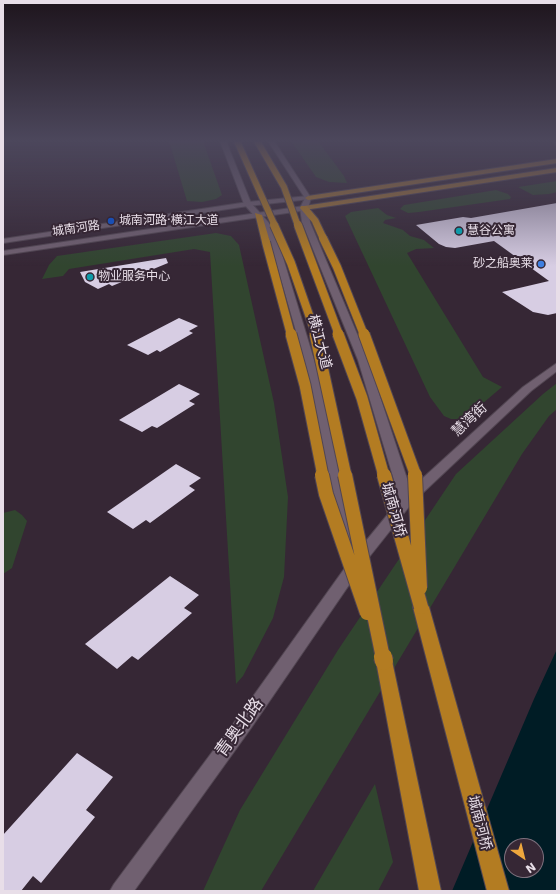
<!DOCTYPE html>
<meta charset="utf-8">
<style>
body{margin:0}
#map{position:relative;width:560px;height:894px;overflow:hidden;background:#362735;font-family:"DejaVu Sans",sans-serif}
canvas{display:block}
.frame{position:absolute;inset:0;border:4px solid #e8dee8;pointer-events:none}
.north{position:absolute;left:504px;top:838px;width:40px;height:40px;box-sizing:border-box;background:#362735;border:1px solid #7d707d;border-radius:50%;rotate:145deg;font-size:11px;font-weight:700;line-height:16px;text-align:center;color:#e8dee8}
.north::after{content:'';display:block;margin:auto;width:14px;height:18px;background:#eea73d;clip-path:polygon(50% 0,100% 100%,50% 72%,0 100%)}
</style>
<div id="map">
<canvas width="560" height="894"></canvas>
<div class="frame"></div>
<div class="north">N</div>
</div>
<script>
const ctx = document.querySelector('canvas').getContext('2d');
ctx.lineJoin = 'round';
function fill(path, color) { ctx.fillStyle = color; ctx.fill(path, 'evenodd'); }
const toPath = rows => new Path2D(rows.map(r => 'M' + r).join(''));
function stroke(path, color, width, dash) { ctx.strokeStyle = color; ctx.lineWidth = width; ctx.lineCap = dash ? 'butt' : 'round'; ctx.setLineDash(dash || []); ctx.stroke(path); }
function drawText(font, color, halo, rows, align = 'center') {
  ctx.font = font + ' "DejaVu Sans","Noto Sans SC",sans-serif'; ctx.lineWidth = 4; ctx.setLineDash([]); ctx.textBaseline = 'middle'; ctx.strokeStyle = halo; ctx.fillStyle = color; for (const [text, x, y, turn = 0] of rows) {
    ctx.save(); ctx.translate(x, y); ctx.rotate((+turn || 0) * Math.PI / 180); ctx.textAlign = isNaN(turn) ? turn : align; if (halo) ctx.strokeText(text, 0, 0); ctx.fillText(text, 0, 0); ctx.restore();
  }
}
const green = toPath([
 [169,141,203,141,222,195,216,199,202,202,187,201],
 [291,141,318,141,344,176,347,183,329,182,316,177],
 [557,181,557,192,549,194,533,195,518,187],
 [496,190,508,194,511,197,510,199,419,212,408,213,400,209,404,205],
 [378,208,387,215,396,218,385,220,383,223,403,230,410,236,424,240,434,248,416,249,407,253,483,377,502,387,469,415,461,419,451,419,444,416,430,397,345,216,351,212],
 [216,233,231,236,239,245,274,403,288,497,284,577,273,618,243,676,236,684,210,252,194,249,69,269,63,276,42,279,49,265,57,256],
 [557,383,557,409,549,416,522,454,261,891,203,891,240,810,338,650,456,474,543,394],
 [15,510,22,515,27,521,12,568,3,574,3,513],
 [375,784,393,862,378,891,313,891]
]);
const water = toPath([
 [557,649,557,891,452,891,534,699],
 [512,846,536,846,536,870,512,870]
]);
const building = toPath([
 [557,203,557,313,548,315,533,312,502,292,549,281,494,241,455,248,446,247,439,244,416,225,463,217,471,218],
 [166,258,168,263,112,286,109,284,98,289,85,282,80,272],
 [179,318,198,326,189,331,193,333,160,352,157,350,148,355,127,345],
 [179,384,200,394,189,401,195,404,157,428,152,426,142,432,119,420],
 [176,464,201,478,189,486,195,490,150,523,146,520,133,529,107,512],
 [170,576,199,595,184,608,192,613,138,660,132,656,117,669,85,644],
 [77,753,113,777,86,810,95,817,41,883,33,876,21,891,3,891,3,835]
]);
const minor = toPath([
 [557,363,557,371,531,391,412,503,362,566,251,728,134,891,110,891,114,884,239,716,352,558,402,497,523,387,557,363]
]);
const tertiary = toPath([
 [220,141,226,141,251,203,269,223,278,241,318,373,332,437,360,548,358,552,353,553,348,552,346,548,320,437,308,373,270,241,263,226,244,204,220,141],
 [268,141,274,141,311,198,308,208,310,222,368,360,414,500,412,503,402,503,400,500,358,360,302,222,300,208,305,198,268,141]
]);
const secondary = toPath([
 [553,141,557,141,557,145,555,144,553,141],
 [308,196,310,197,310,199,248,206,3,243,3,239,248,202,308,196],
 [304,206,307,206,307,210,3,255,3,251,304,206]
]);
const primary = toPath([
 [557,159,557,163,308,200,305,198,308,196,557,159],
 [557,168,557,172,304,210,300,208,304,206,557,168]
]);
const trunk = toPath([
 [301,206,307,206,318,219,327,238,326,240,320,240,312,222,300,208,301,206],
 [255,213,262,215,270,242,269,244,262,242,255,213],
 [421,601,426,603,429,607,509,891,487,891,413,607,416,603,421,601],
 [384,654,390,656,392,661,441,891,419,891,376,661,378,656,384,654]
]);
const trunkBridgeFar4 = toPath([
 [237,141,275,226],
 [257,141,284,187,298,226]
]);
const trunkBridgeFar3 = toPath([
 [274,225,291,263,316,335],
 [298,225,339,335],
 [323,238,337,267,364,335],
 [266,242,291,335]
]);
const trunkBridgeFar2 = toPath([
 [291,334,305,385,323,476],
 [315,334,346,476],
 [338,334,362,398,384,476],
 [364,334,416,476]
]);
const trunkBridgeFar1 = toPath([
 [322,475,326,494,367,613],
 [345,475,383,658],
 [384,475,421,607],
 [415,475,420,588]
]);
const trunkBridge = toPath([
 [383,657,384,661]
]);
const markers = [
 [111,221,4,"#1a4fb4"],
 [459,231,4,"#0f9aa8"],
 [541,264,4,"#3f7fe0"],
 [90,277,4,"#0f9aa8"]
];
const farPoinames = [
 ["城南河路·横江大道",119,221],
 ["慧谷公寓",467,231],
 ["砂之船奥莱",533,264,"right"],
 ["物业服务中心",98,277]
];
const farStreetnames = [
 ["城南河路",76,229,-8]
];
const streetNames = [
 ["横江大道",319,342,75],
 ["慧湾街",470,420,-43],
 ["城南河桥",393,510,74],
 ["城南河桥",479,823,75]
];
const nearStreetnames = [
 ["青奥北路",240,728,-54]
];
fill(green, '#31452f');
fill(water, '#001c25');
fill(building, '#d7cde3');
stroke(minor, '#524652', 2);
stroke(tertiary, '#524652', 2);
stroke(secondary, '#524652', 2);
stroke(primary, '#524652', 2);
stroke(trunk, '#524652', 2);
fill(minor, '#706070');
fill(tertiary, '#706070');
fill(secondary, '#706070');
fill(primary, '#a27535');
fill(trunk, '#b37c22');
stroke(trunkBridgeFar4, '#524652', 8, []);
stroke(trunkBridgeFar3, '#524652', 10, []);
stroke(trunkBridgeFar2, '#524652', 13, []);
stroke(trunkBridgeFar1, '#524652', 16, []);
stroke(trunkBridge, '#524652', 20, []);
stroke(trunkBridgeFar4, '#b37c22', 6);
stroke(trunkBridgeFar3, '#b37c22', 8);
stroke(trunkBridgeFar2, '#b37c22', 11);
stroke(trunkBridgeFar1, '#b37c22', 14);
stroke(trunkBridge, '#b37c22', 18);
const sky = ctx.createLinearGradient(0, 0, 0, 266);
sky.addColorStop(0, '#1e151d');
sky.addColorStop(0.53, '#4c475c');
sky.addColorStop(1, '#4c475c00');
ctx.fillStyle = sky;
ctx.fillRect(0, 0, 560, 266);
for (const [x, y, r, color] of markers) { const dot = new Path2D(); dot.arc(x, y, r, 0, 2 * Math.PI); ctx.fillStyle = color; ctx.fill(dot); stroke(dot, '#362735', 1.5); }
drawText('12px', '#e8dee8', '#362735', farPoinames, 'left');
drawText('12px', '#e8dee8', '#362735', farStreetnames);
drawText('14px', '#e8dee8', '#362735', streetNames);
drawText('17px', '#e8dee8', '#362735', nearStreetnames);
</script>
